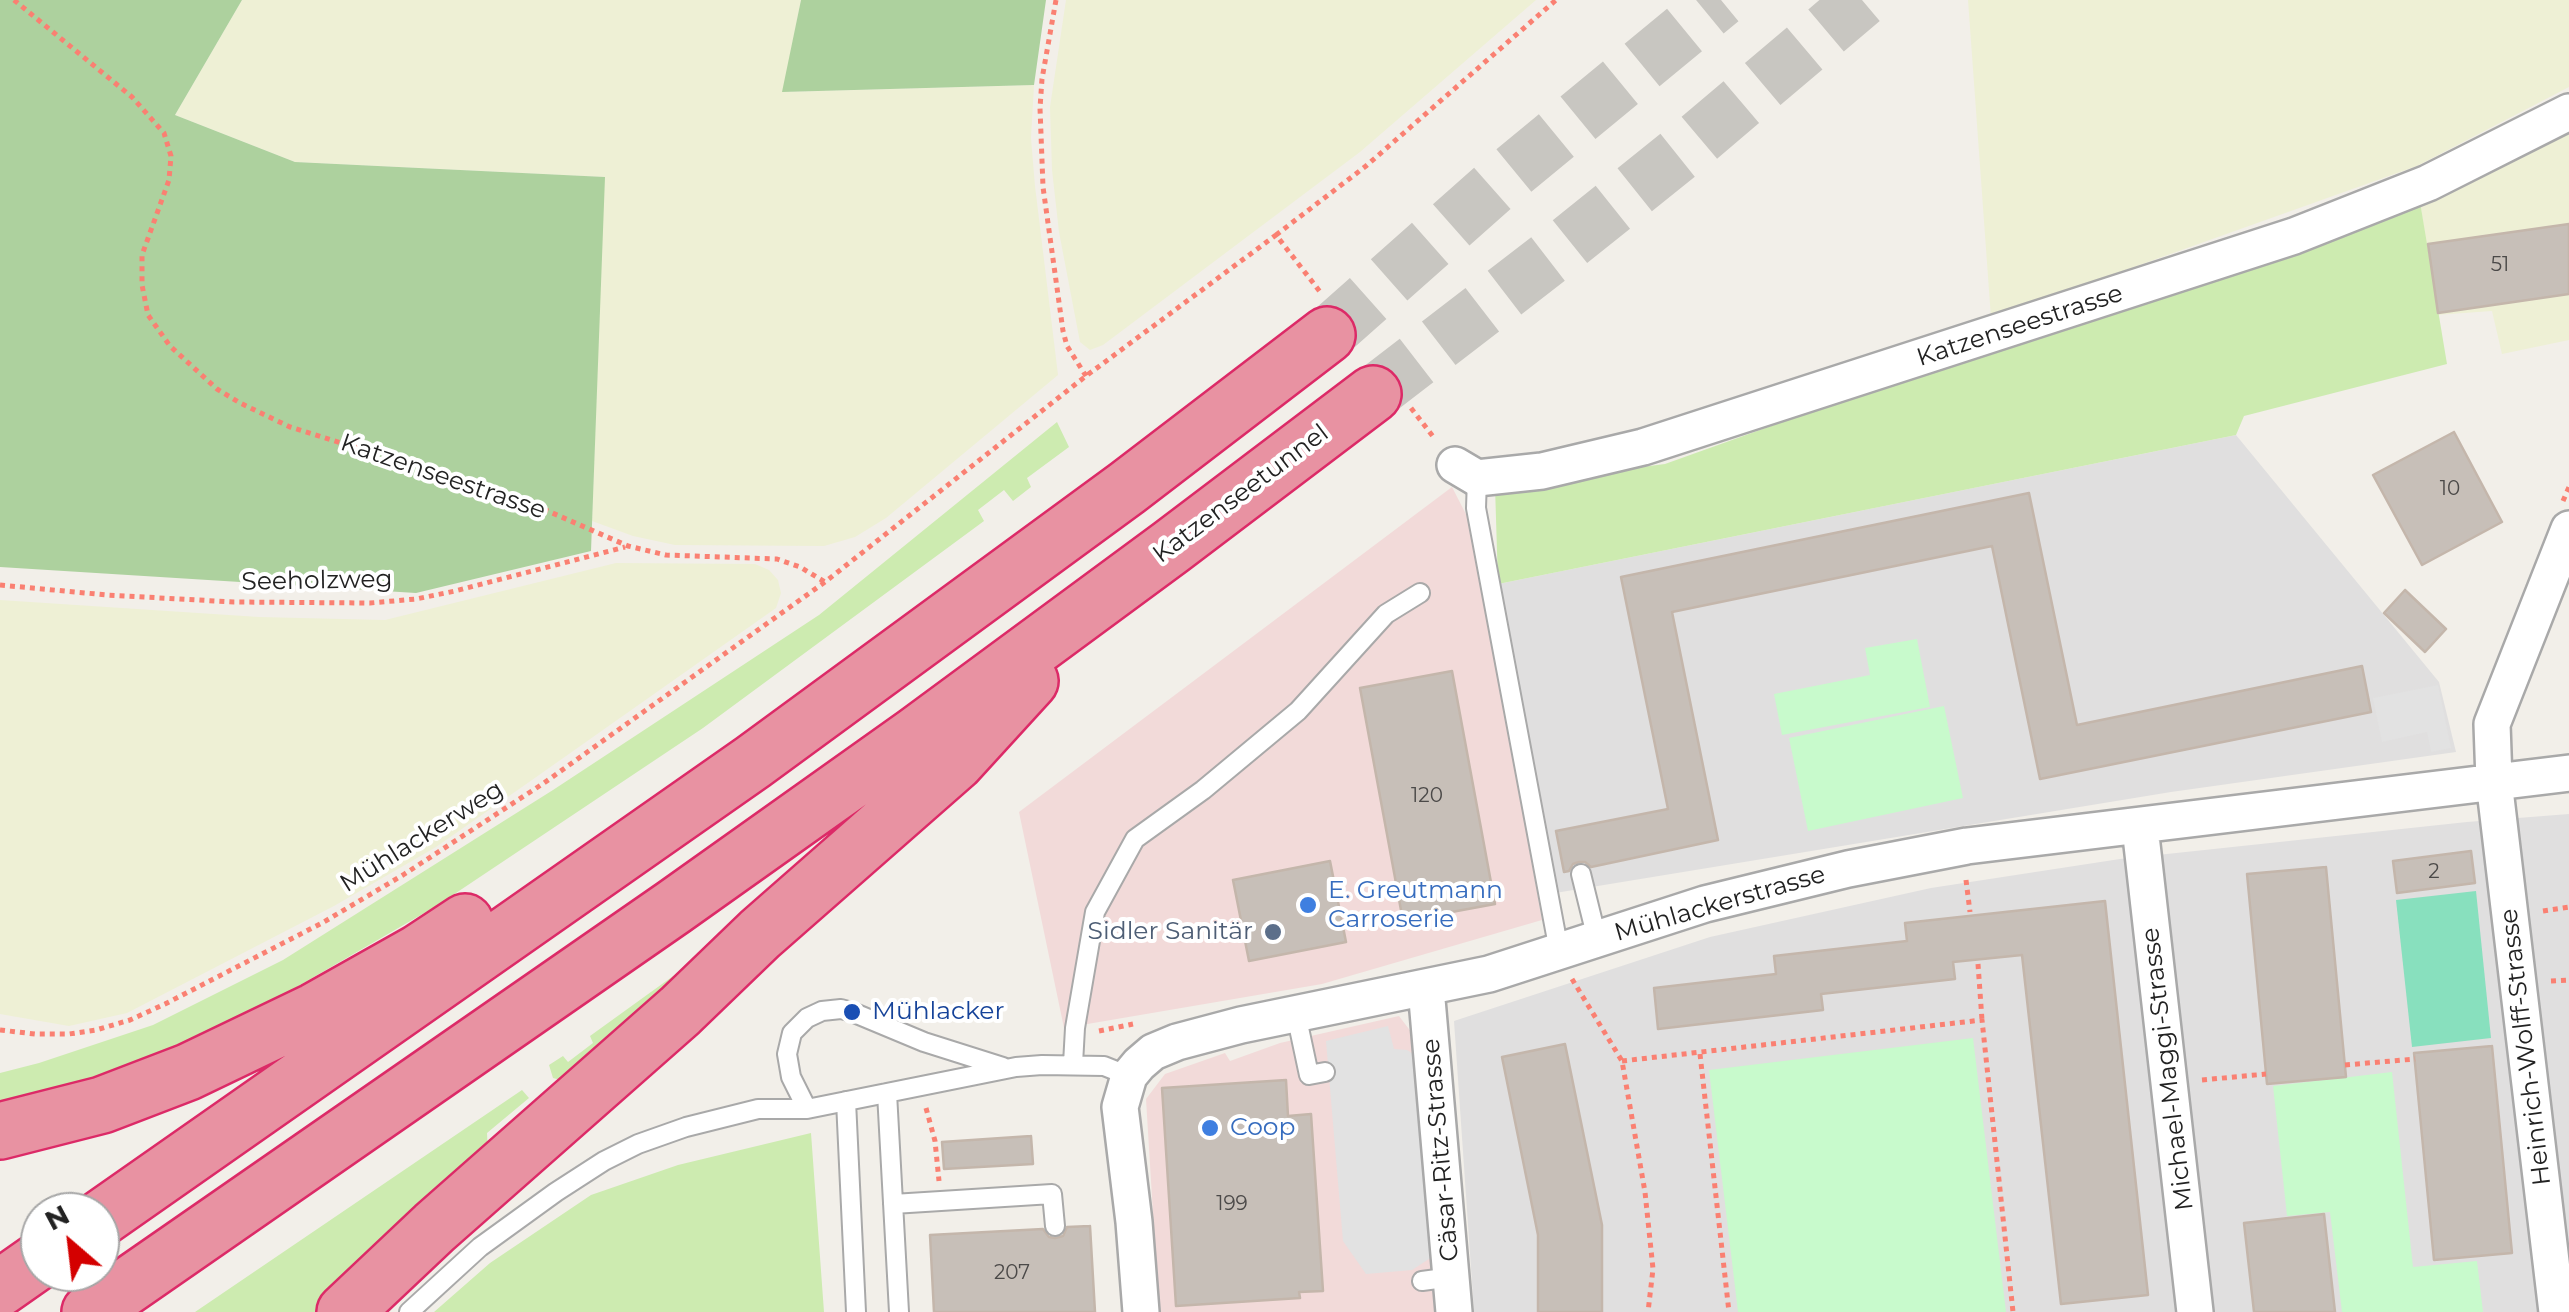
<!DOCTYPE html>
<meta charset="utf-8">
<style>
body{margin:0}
#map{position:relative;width:2569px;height:1312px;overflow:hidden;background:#f2efe9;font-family:Montserrat,sans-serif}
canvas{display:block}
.north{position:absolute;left:20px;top:1192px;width:100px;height:100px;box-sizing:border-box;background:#fff;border:2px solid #a7a7a7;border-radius:50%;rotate:332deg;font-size:28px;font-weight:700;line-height:40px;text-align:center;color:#222}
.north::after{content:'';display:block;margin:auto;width:35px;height:45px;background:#d40000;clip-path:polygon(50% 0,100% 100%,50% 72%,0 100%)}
</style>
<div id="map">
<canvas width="2569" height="1312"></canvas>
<div class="north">N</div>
</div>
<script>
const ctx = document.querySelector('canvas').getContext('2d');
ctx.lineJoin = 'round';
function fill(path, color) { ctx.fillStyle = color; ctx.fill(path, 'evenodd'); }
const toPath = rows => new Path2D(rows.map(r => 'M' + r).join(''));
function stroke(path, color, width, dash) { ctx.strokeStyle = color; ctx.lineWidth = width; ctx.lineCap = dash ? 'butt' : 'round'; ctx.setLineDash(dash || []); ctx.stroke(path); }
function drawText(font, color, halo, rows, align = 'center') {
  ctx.font = font + ' Montserrat,sans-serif'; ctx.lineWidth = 8; ctx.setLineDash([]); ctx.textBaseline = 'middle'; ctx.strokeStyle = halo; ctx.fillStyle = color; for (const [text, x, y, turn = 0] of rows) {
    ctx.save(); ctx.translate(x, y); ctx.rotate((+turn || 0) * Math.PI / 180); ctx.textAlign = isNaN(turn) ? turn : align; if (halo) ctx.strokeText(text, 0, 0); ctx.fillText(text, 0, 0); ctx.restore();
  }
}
const residential = toPath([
 [2236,435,2439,682,2456,752,2171,792,1549,894,1498,584],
 [2569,814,2569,1312,1474,1312,1454,1021,1710,937,1931,888,2120,859,2467,822]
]);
const commercial = toPath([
 [1452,487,1471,524,1542,920,1322,984,1064,1028,1019,812],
 [1399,1016,1418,1041,1443,1312,1159,1312,1146,1099,1165,1074,1225,1053,1230,1061,1280,1043]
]);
const farmland = toPath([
 [242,0,801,0,783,92,1034,85,1031,138,1035,186,1058,375,886,518,855,537,824,546,675,545,633,536,592,521,604,177,295,162,175,115],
 [1066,0,1536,0,1360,152,1103,345,1090,350,1080,342,1059,232,1052,170,1050,107],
 [1968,0,2569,0,2569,87,2417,166,1991,318],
 [2569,125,2569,340,2502,354,2492,311,2436,315,2420,202],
 [616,563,755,564,769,570,778,580,781,593,776,608,532,780,436,847,334,906,127,1013,69,1026,0,1014,0,600,259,617,385,620]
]);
const grass = toPath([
 [2420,202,2447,364,2244,416,2236,435,1498,584,1495,486,1665,464,1989,348],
 [1057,422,1069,447,1027,478,1031,487,1013,501,1004,490,978,510,984,521,703,728,438,905,224,1029,103,1082,0,1103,0,1073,39,1063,153,1025,283,960,553,790,819,615],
 [705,953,568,1082,553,1078,549,1065,563,1056,568,1062,593,1043,590,1036],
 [522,1090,529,1098,487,1133,488,1154,344,1283,318,1312,195,1312],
 [811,1133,824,1312,434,1312,490,1263,591,1195,678,1165]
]);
const forest = toPath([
 [0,0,242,0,175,115,295,162,605,177,591,551,416,593,0,567],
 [801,0,1046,0,1034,85,782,92]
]);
const park = toPath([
 [1917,639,1930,707,1782,735,1774,694,1870,675,1865,648],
 [1944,706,1963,798,1808,831,1789,738],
 [1973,1038,2006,1312,1738,1312,1709,1070],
 [2392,1072,2413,1267,2477,1261,2483,1312,2342,1312,2330,1212,2287,1216,2273,1086]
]);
const pitch = toPath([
 [2476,891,2491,1038,2412,1047,2396,900]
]);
const parking = toPath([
 [2438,685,2451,748,2431,752,2427,732,2382,742,2373,698],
 [1388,1026,1394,1049,1407,1050,1415,1055,1432,1257,1412,1270,1366,1274,1343,1241,1326,1041]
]);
const building = toPath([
 [2569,224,2569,294,2438,313,2428,244,2569,224],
 [2454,432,2502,522,2422,565,2373,475,2454,432],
 [2029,493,2077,725,2362,666,2371,712,2040,779,1992,546,1672,612,1718,840,1591,867,1585,862,1579,862,1573,864,1569,871,1564,872,1556,831,1668,809,1621,577,2029,493],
 [2405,590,2446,629,2425,652,2384,613,2405,590],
 [1452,671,1495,904,1403,921,1360,688,1452,671],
 [2471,851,2475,883,2397,893,2393,861,2471,851],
 [1330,861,1346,942,1249,961,1233,880,1330,861],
 [2326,867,2346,1077,2267,1084,2247,874,2326,867],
 [2105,901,2148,1295,2061,1304,2022,955,1953,962,1955,979,1821,994,1823,1010,1658,1029,1654,988,1776,974,1774,956,1907,941,1905,923,2105,901],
 [1565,1044,1602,1225,1602,1312,1538,1312,1538,1235,1502,1057,1565,1044],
 [2492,1046,2512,1253,2434,1260,2414,1053,2492,1046],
 [1286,1080,1288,1116,1311,1114,1323,1291,1299,1292,1300,1298,1176,1306,1162,1088,1286,1080],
 [1031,1136,1033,1164,944,1169,942,1142,1031,1136],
 [2324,1214,2335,1312,2254,1312,2244,1223,2324,1214],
 [1090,1226,1095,1312,934,1312,930,1235,1043,1229,1049,1237,1055,1238,1063,1236,1067,1227,1090,1226]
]);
const highwayTunnel = toPath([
 [1327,335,1495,186,1721,0],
 [1373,394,1552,256,1693,143,1862,0]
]);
const path = toPath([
 [14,0,132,97,164,133,171,156,169,180,142,255,142,285,148,315,170,346,217,389,240,403,290,427,480,486,541,508,628,546,666,555,777,559,800,567,825,582],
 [1056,0,1042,79,1040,108,1043,187,1063,331,1067,346,1086,376],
 [1276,235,1366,166,1556,0],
 [1411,408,1435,439],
 [2563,501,2569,487],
 [0,585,107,595,234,602,370,603,416,599,455,591,625,547],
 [1966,880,1970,912],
 [2543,911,2569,907],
 [1978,964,1982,1020],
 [1572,979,1622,1061,1645,1192,1653,1269,1648,1312],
 [2551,981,2569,980],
 [0,1030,35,1034,69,1034,96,1030,130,1020,165,1004,322,923,403,875,544,783,825,582,1086,376,1276,235,1321,293],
 [1099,1031,1133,1024],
 [1700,1054,1729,1312],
 [1622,1061,1982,1020,2013,1312],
 [2345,1065,2415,1059],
 [2202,1080,2266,1074],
 [926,1108,935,1141,939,1181]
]);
const lane = toPath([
 [1477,478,1476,508,1559,951],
 [1581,874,1597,939],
 [1296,1014,1309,1075,1325,1072],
 [1073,1064,1075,1028,1095,912,1135,839,1203,790,1298,711,1386,614,1420,593],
 [887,1093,899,1312],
 [846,1101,856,1312],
 [807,1109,791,1077,787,1054,792,1033,807,1018,822,1011,841,1009,852,1012,924,1042,1003,1067],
 [893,1204,1052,1194,1055,1226],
 [1422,1281,1452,1277],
 [409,1312,480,1247,556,1192,604,1161,638,1144,686,1127,758,1109,807,1109,1016,1067,1042,1065,1104,1066,1129,1076]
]);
const street = toPath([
 [1455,465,1477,478,1542,471,1643,447,2294,236,2428,183,2569,112],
 [2140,827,2195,1312],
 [1426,988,1454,1312],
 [1141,1312,1134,1222,1120,1107,1129,1076,1139,1064,1153,1052,1177,1042,1241,1025,1489,974,1705,904,1848,869,1967,846,2569,773],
 [2557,1312,2494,781,2492,724,2569,529]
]);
const highway = toPath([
 [0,1131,102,1105,188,1072,315,1011,418,953,465,922],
 [100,1219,753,762,1127,488,1327,335],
 [0,1288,40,1260],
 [90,1312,674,907,916,735,1171,547,1373,394],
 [345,1312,435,1227,680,1011,760,934,956,762,1030,681]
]);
const markers = [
 [1308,905,10,"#3f7fe0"],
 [1273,932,10,"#5c6f8a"],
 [852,1012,10,"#1a4fb4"],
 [1210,1128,10,"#3f7fe0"]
];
const numberNames = [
 ["51",2500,265],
 ["10",2450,489],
 ["120",1427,796],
 ["2",2434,872],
 ["199",1232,1204],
 ["207",1012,1273]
];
const streetNames = [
 ["Katzenseestrasse",2020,326,-18],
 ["Katzenseestrasse",443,477,19],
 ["Katzenseetunnel",1241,494,-37],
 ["Seeholzweg",317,581,-1],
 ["Mühlackerweg",422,837,-32],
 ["Mühlackerstrasse",1720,904,-16],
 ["Heinrich-Wolff-Strasse",2526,1047,-97],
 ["Michael-Maggi-Strasse",2168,1069,-97],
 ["Cäsar-Ritz-Strasse",1441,1150,-95]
];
const shopNames = [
 ["E. Greutmann",1328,891],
 ["Carroserie",1328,920],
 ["Coop",1230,1128]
];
const serviceNames = [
 ["Sidler Sanitär",1253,932]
];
const transitNames = [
 ["Mühlacker",872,1012]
];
fill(residential, '#e0dfdf');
fill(commercial, '#f2dad9');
fill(farmland, '#eef0d5');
fill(grass, '#cdebb0');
fill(forest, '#add19e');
fill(park, '#c8facc');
fill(pitch, '#88e0be');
fill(parking, '#e2e2e2');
fill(building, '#c7bfb8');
stroke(building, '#c4b6ab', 2.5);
stroke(highwayTunnel, '#c8c6c1', 55, [55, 28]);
stroke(lane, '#a9a9a9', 22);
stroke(street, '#a9a9a9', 40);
stroke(highway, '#dc2a67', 60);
stroke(path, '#fa8072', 5, [5, 5]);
stroke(lane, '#fff', 18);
stroke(street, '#fff', 35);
stroke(highway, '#e892a2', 55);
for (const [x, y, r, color] of markers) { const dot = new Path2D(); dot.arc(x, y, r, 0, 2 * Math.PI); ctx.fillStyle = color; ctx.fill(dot); stroke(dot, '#fff', 4); }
drawText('20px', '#4b4948', null, numberNames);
drawText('25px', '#222', '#fff', streetNames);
drawText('25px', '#366cbe', '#fff', shopNames, 'left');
drawText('25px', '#4e5e75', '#fff', serviceNames, 'right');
drawText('25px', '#164399', '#fff', transitNames, 'left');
</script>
